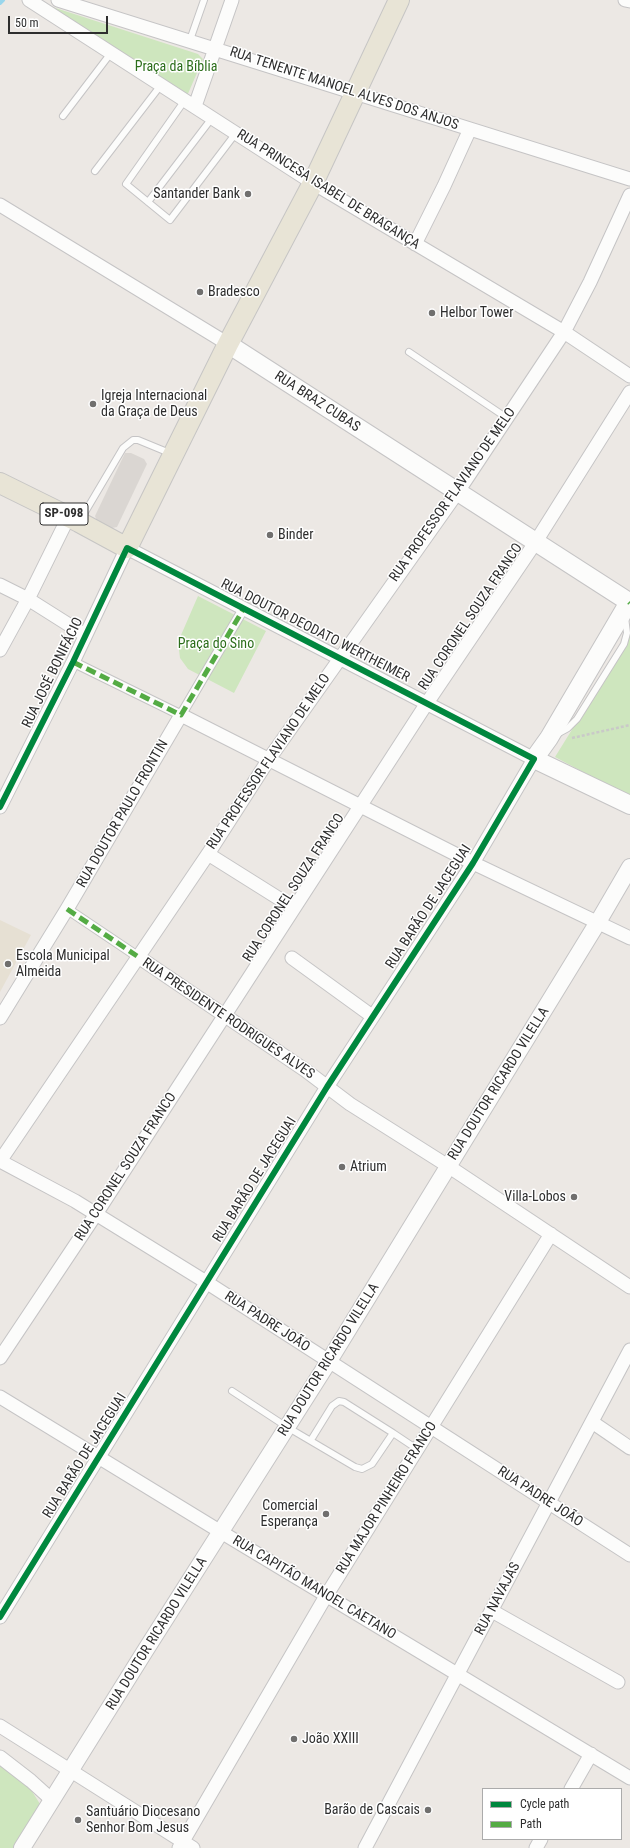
<!DOCTYPE html>
<meta charset="utf-8">
<style>
body{margin:0}
#map{position:relative;width:630px;height:1848px;overflow:hidden;background:#ece8e4;font-family:"Roboto Condensed",sans-serif}
canvas{display:block}
.legend{position:absolute;left:482px;top:1788px;width:140px;height:52px;box-sizing:border-box;background:#fff;border:1px solid #ababab;margin:0;padding:5px 7px;list-style:none;font-size:12px;color:#2e2e2e}
.legend li{display:flex;align-items:center;gap:8px;height:20px}
.legend b{width:20px;border:1px solid #ababab}
.scale{position:absolute;left:8px;top:16px;width:100px;height:18px;box-sizing:border-box;border:2px solid #2e2e2e;border-top:0;padding-left:5px;font-size:12px;line-height:14px;white-space:nowrap;color:#2e2e2e;-webkit-text-stroke:3px #fff;paint-order:stroke}
</style>
<div id="map">
<canvas width="630" height="1848"></canvas>
<ul class="legend">
<li><b style="height:5px;background:#00873e"></b>Cycle path</li>
<li><b style="height:5px;background:#54ab44"></b>Path</li>
</ul>
<div class="scale">50 m</div>
</div>
<script>
const ctx = document.querySelector('canvas').getContext('2d');
ctx.lineJoin = 'round';
function fill(path, color) { ctx.fillStyle = color; ctx.fill(path, 'evenodd'); }
const toPath = rows => new Path2D(rows.map(r => 'M' + r).join(''));
function stroke(path, color, width, dash) { ctx.strokeStyle = color; ctx.lineWidth = width; ctx.lineCap = dash ? 'butt' : 'round'; ctx.setLineDash(dash || []); ctx.stroke(path); }
function drawText(font, color, halo, rows, align = 'center') {
  ctx.font = font + ' "Roboto Condensed",sans-serif'; ctx.lineWidth = 3; ctx.setLineDash([]); ctx.textBaseline = 'middle'; ctx.strokeStyle = halo; ctx.fillStyle = color; for (const [text, x, y, turn = 0] of rows) {
    ctx.save(); ctx.translate(x, y); ctx.rotate((+turn || 0) * Math.PI / 180); ctx.textAlign = isNaN(turn) ? turn : align; if (halo) ctx.strokeText(text, 0, 0); ctx.fillText(text, 0, 0); ctx.restore();
  }
}
const education = toPath([
 [0,920,31,935,0,992]
]);
const green = toPath([
 [37,2,198,54,203,59,187,96],
 [198,596,266,631,234,693,188,669,180,658,178,642],
 [630,636,630,797,555,757],
 [0,1764,28,1785,40,1804,13,1848,0,1848]
]);
const plaza = toPath([
 [125,453,131,453,144,459,147,464,117,527,112,528,97,521,95,516]
]);
const stream = toPath([
 [0,3,3,0]
]);
const path = toPath([
 [572,738,630,725]
]);
const service = toPath([
 [190,40,204,0],
 [185,100,126,184,170,220,236,133],
 [63,116,111,53],
 [95,171,161,85],
 [148,202,212,118],
 [409,352,507,418],
 [81,519,123,448,133,440,138,440,172,454],
 [557,734,568,728,577,719,624,644,627,633,625,617],
 [232,1391,287,1427,355,1467,362,1469,372,1464,393,1433,417,1449],
 [311,1440,332,1406,339,1401,344,1402,393,1433]
]);
const pedestrian = toPath([
 [73,662,181,715,244,608],
 [67,909,137,956]
]);
const minor = toPath([
 [29,0,313,183,564,332,630,376],
 [58,0,630,179],
 [625,0,630,1],
 [195,106,232,0],
 [0,205,228,344],
 [415,244,444,186,470,129],
 [0,585,28,599,85,635],
 [0,650,28,599,69,516],
 [0,807,73,662,127,548,534,759,473,863,327,1087,0,1617],
 [208,854,294,908],
 [137,956,305,1070,350,1104,448,1166,630,1287],
 [292,958,372,1016],
 [0,1018,67,909,181,715,473,863,630,938],
 [0,1161,208,854,269,759,457,493,564,332,590,282,630,195],
 [0,1161,75,1201,206,1282,630,1555],
 [0,1358,96,1214,427,703,535,543,630,392],
 [0,1397,221,1532,630,1778],
 [592,1422,630,1448],
 [492,1611,618,1682],
 [0,1726,193,1848],
 [0,1757,31,1781,52,1800],
 [571,1789,591,1754],
 [179,1848,326,1596,551,1234],
 [365,1848,630,1350],
 [536,1848,541,1839]
]);
const tertiary = toPath([
 [22,1848,145,1651,329,1361,598,922,630,867]
]);
const secondary = toPath([
 [228,344,629,602,549,738,534,759,630,805]
]);
const primary = toPath([
 [0,483,79,522,127,548,228,344,313,183,399,0]
]);
const quiet = toPath([
 [629,602,630,603],
 [73,662,181,715,244,608],
 [67,909,137,956]
]);
const cycleway = toPath([
 [0,807,73,662,127,548,534,759,473,863,327,1087,0,1617]
]);
const markers = [
 [248,194,4,"#706f6e"],
 [200,292,4,"#706f6e"],
 [432,313,4,"#706f6e"],
 [93,404,4,"#706f6e"],
 [270,535,4,"#706f6e"],
 [8,964,4,"#706f6e"],
 [342,1167,4,"#706f6e"],
 [574,1197,4,"#706f6e"],
 [326,1514,4,"#706f6e"],
 [294,1739,4,"#706f6e"],
 [428,1810,4,"#706f6e"],
 [78,1820,4,"#706f6e"]
];
const shields = [
 [64,514,48]
];
const shieldNames = [
 ["SP-098",64,514]
];
const parkNames = [
 ["Praça da Bíblia",176,67],
 ["Praça do Sino",216,644]
];
const streetNames = [
 ["RUA TENENTE MANOEL ALVES DOS ANJOS",344,89,18],
 ["RUA PRINCESA ISABEL DE BRAGANÇA",328,190,32],
 ["RUA BRAZ CUBAS",317,402,33],
 ["RUA PROFESSOR FLAVIANO DE MELO",453,495,-55],
 ["RUA CORONEL SOUZA FRANCO",471,617,-56],
 ["RUA DOUTOR DEODATO WERTHEIMER",315,631,27],
 ["RUA JOSÉ BONIFÁCIO",53,673,-64],
 ["RUA PROFESSOR FLAVIANO DE MELO",269,762,-56],
 ["RUA DOUTOR PAULO FRONTIN",123,814,-60],
 ["RUA CORONEL SOUZA FRANCO",294,888,-57],
 ["RUA BARÃO DE JACEGUAI",429,907,-57],
 ["RUA PRESIDENTE RODRIGUES ALVES",228,1019,34],
 ["RUA DOUTOR RICARDO VILELLA",499,1084,-58],
 ["RUA CORONEL SOUZA FRANCO",126,1167,-57],
 ["RUA BARÃO DE JACEGUAI",255,1180,-58],
 ["RUA PADRE JOÃO",267,1322,33],
 ["RUA DOUTOR RICARDO VILELLA",329,1360,-58],
 ["RUA BARÃO DE JACEGUAI",85,1456,-58],
 ["RUA PADRE JOÃO",540,1497,33],
 ["RUA MAJOR PINHEIRO FRANCO",387,1498,-58],
 ["RUA CAPITÃO MANOEL CAETANO",314,1588,31],
 ["RUA NAVAJAS",498,1599,-62],
 ["RUA DOUTOR RICARDO VILELLA",157,1634,-58]
];
const poiNames = [
 ["Santander Bank",240,194,"right"],
 ["Bradesco",208,292],
 ["Helbor Tower",440,313],
 ["Igreja Internacional",101,396],
 ["da Graça de Deus",101,412],
 ["Binder",278,535],
 ["Escola Municipal",16,956],
 ["Almeida",16,972],
 ["Atrium",350,1167],
 ["Villa-Lobos",566,1197,"right"],
 ["Comercial",318,1506,"right"],
 ["Esperança",318,1522,"right"],
 ["João XXIII",302,1739],
 ["Barão de Cascais",420,1810,"right"],
 ["Santuário Diocesano",86,1812],
 ["Senhor Bom Jesus",86,1828]
];
fill(education, '#e6e0d3');
fill(green, '#cee6be');
fill(plaza, '#dad6d2');
stroke(stream, '#99d6ec', 4);
stroke(service, '#c5c4c5', 8);
stroke(pedestrian, '#c5c4c5', 11);
stroke(minor, '#c5c4c5', 15);
stroke(tertiary, '#c5c4c5', 18);
stroke(secondary, '#c5c4c5', 20);
stroke(primary, '#c6c5c4', 22);
stroke(path, '#c9c9c8', 2.5, [3, 2]);
stroke(service, '#fcfcfb', 6);
stroke(pedestrian, '#fcfcfb', 9);
stroke(minor, '#fcfcfb', 13);
stroke(tertiary, '#fcfcfb', 16);
stroke(secondary, '#fcfcfb', 18);
stroke(primary, '#e8e4d6', 20);
stroke(quiet, '#54ab44', 5, [10, 5]);
stroke(cycleway, '#00873e', 6);
for (const [x, y, r, color] of markers) { const dot = new Path2D(); dot.arc(x, y, r, 0, 2 * Math.PI); ctx.fillStyle = color; ctx.fill(dot); stroke(dot, '#fff', 1.5); }
for (const [x, y, w] of shields) { const box = new Path2D(); box.roundRect(x - w / 2, y - 11, w, 22, 3); ctx.fillStyle = '#fff'; ctx.fill(box); stroke(box, '#2e2e2e', 1); }
drawText('bold 13px', '#2e2e2e', null, shieldNames);
drawText('14px', '#2c6e1b', '#fff', parkNames);
drawText('14px', '#2e2e2e', '#fff', streetNames);
drawText('14px', '#2e2e2e', '#fff', poiNames, 'left');
</script>
